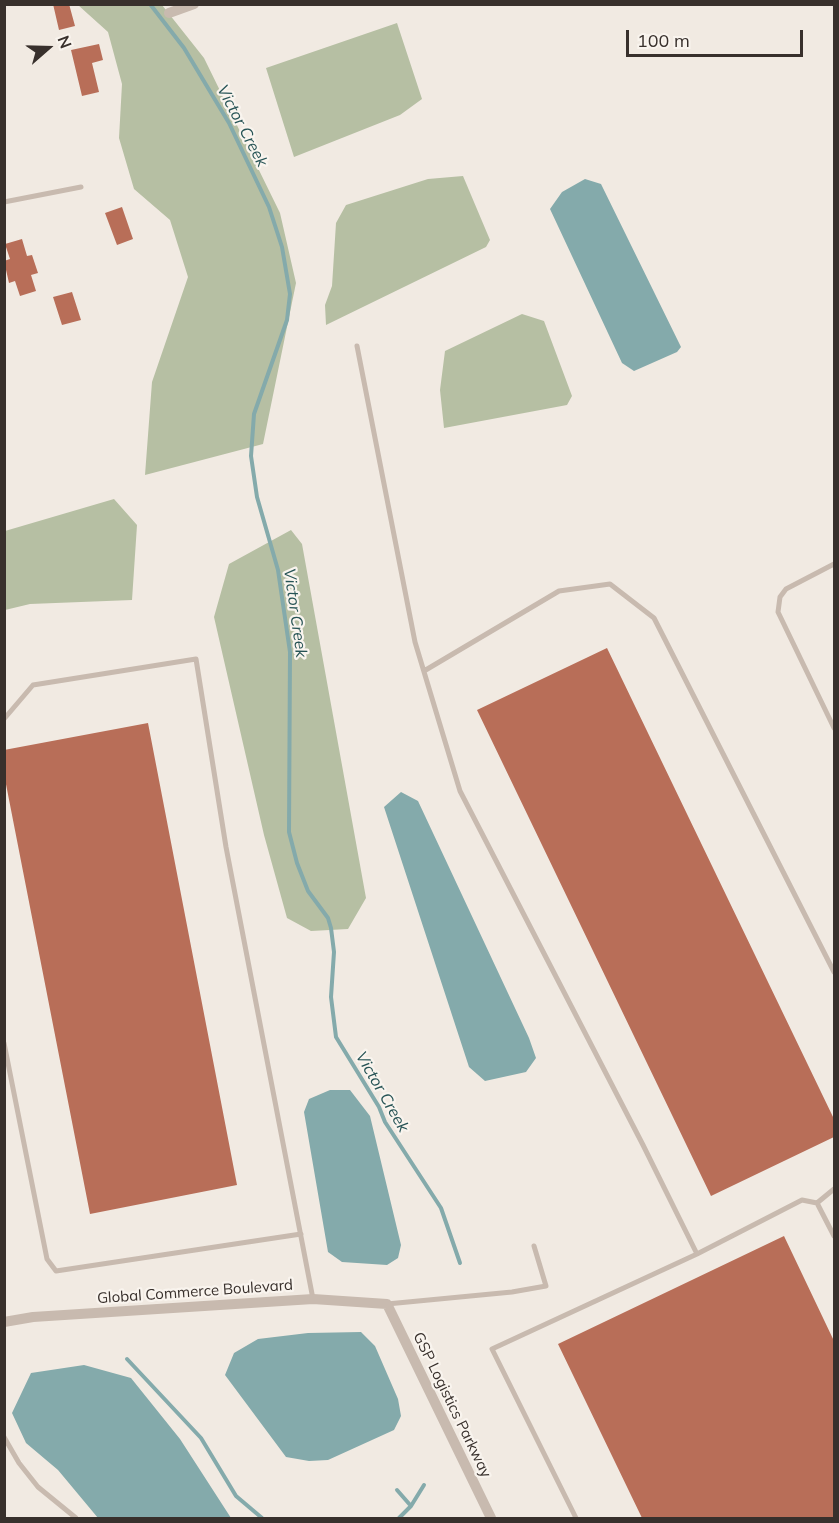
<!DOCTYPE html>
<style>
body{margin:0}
#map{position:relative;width:839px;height:1523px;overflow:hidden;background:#f1eae2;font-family:Mulish,sans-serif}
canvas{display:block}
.frame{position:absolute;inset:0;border:6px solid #38302c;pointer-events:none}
.north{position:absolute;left:18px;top:18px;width:60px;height:60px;-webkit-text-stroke:4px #f9f4ee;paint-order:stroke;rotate:70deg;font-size:16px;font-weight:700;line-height:24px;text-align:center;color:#38302c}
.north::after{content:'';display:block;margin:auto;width:21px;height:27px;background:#38302c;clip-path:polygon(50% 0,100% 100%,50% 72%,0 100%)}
.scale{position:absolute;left:626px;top:30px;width:177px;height:27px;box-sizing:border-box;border:3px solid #38302c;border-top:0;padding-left:8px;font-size:18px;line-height:21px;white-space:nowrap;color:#38302c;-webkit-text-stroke:4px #f9f4ee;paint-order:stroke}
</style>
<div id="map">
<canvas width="839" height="1523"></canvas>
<div class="frame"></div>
<div class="north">N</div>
<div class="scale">100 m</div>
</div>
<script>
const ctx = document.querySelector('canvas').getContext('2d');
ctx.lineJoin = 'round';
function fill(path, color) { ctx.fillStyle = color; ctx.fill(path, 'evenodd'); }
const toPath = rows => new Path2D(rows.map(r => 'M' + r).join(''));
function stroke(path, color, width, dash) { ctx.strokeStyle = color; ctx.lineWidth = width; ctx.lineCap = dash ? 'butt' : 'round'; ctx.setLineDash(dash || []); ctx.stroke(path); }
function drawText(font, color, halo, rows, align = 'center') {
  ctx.font = font + ' Mulish,sans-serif'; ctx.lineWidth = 4.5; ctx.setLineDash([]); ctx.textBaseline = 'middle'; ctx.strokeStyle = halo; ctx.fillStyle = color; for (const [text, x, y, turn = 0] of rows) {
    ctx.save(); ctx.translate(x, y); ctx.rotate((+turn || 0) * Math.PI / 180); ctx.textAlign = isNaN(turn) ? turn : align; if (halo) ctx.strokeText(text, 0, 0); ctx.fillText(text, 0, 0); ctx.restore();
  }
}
const green = toPath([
 [78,5,162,5,204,58,280,213,296,283,263,444,145,475,152,382,188,277,170,220,134,189,119,138,122,84,108,32],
 [397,23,422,99,400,115,294,157,266,68],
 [463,176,490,240,486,247,326,325,325,305,332,286,336,223,346,205,428,179],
 [522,314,544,321,572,396,567,405,444,428,440,390,445,351],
 [114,499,137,525,132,600,30,604,5,610,5,531],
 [291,530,302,544,366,898,348,929,311,931,287,918,264,835,214,617,229,564]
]);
const water = toPath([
 [585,179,601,184,681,347,677,352,634,371,622,363,550,209,562,192],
 [401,792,418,801,529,1038,536,1058,526,1072,485,1081,469,1067,384,807],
 [330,1090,350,1090,370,1116,401,1245,398,1258,387,1265,342,1262,328,1252,304,1112,309,1099],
 [361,1332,375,1346,398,1399,401,1416,394,1430,328,1460,309,1461,286,1457,225,1375,234,1353,258,1339,308,1333],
 [84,1365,131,1378,180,1439,231,1518,98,1518,58,1470,26,1443,12,1413,31,1373]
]);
const stream = toPath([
 [150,4,184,48,229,123,269,207,282,247,290,294,287,320,254,414,251,456,257,497,278,570,290,652,289,832,297,863,308,891,328,918,331,928,334,952,331,997,336,1037,379,1107,385,1122,441,1208,460,1263],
 [127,1359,201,1438,236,1496,262,1518],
 [397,1490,411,1506],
 [399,1518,411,1506,424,1485]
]);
const building = toPath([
 [53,4,69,4,75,26,59,30],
 [99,44,103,60,92,63,99,92,82,96,71,50],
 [122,207,133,239,117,245,105,213],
 [22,239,27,256,32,255,38,273,31,275,36,291,20,296,15,281,9,283,4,261,10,259,5,244],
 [72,292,81,320,62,325,53,297],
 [607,648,834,1119,834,1137,711,1196,477,710],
 [148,723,237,1185,90,1214,4,774,4,750],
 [784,1236,834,1341,834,1518,642,1518,558,1344]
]);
const lane = toPath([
 [4,202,81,187],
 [357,346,415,642,460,791,643,1145,697,1254],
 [834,564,786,589,780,597,778,612,834,728],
 [424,671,559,591,610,584,654,618,834,972],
 [4,719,33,685,196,659,226,847,313,1299],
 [4,1043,47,1259,56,1271,301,1234],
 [817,1203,834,1189],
 [387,1304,512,1292,546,1286,534,1246],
 [4,1437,19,1463,38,1487,76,1518],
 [576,1518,492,1349,697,1254,802,1200,817,1203,834,1236]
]);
const street = toPath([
 [169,13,194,4],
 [4,1322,33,1317,313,1299,387,1304,491,1518]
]);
const streetNames = [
 ["Global Commerce Boulevard",195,1292,-4],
 ["GSP Logistics Parkway",452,1405,64]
];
const waterNames = [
 ["Victor Creek",242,126,62],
 ["Victor Creek",295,613,82],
 ["Victor Creek",382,1092,60]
];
fill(green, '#b6bfa3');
fill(water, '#84aaab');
stroke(stream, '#84aaab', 4);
fill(building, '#b86e58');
stroke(lane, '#c8baaf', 5);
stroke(street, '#c8baaf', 10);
drawText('15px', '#38302c', '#f9f4ee', streetNames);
drawText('italic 16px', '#265355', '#f9f4ee', waterNames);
</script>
